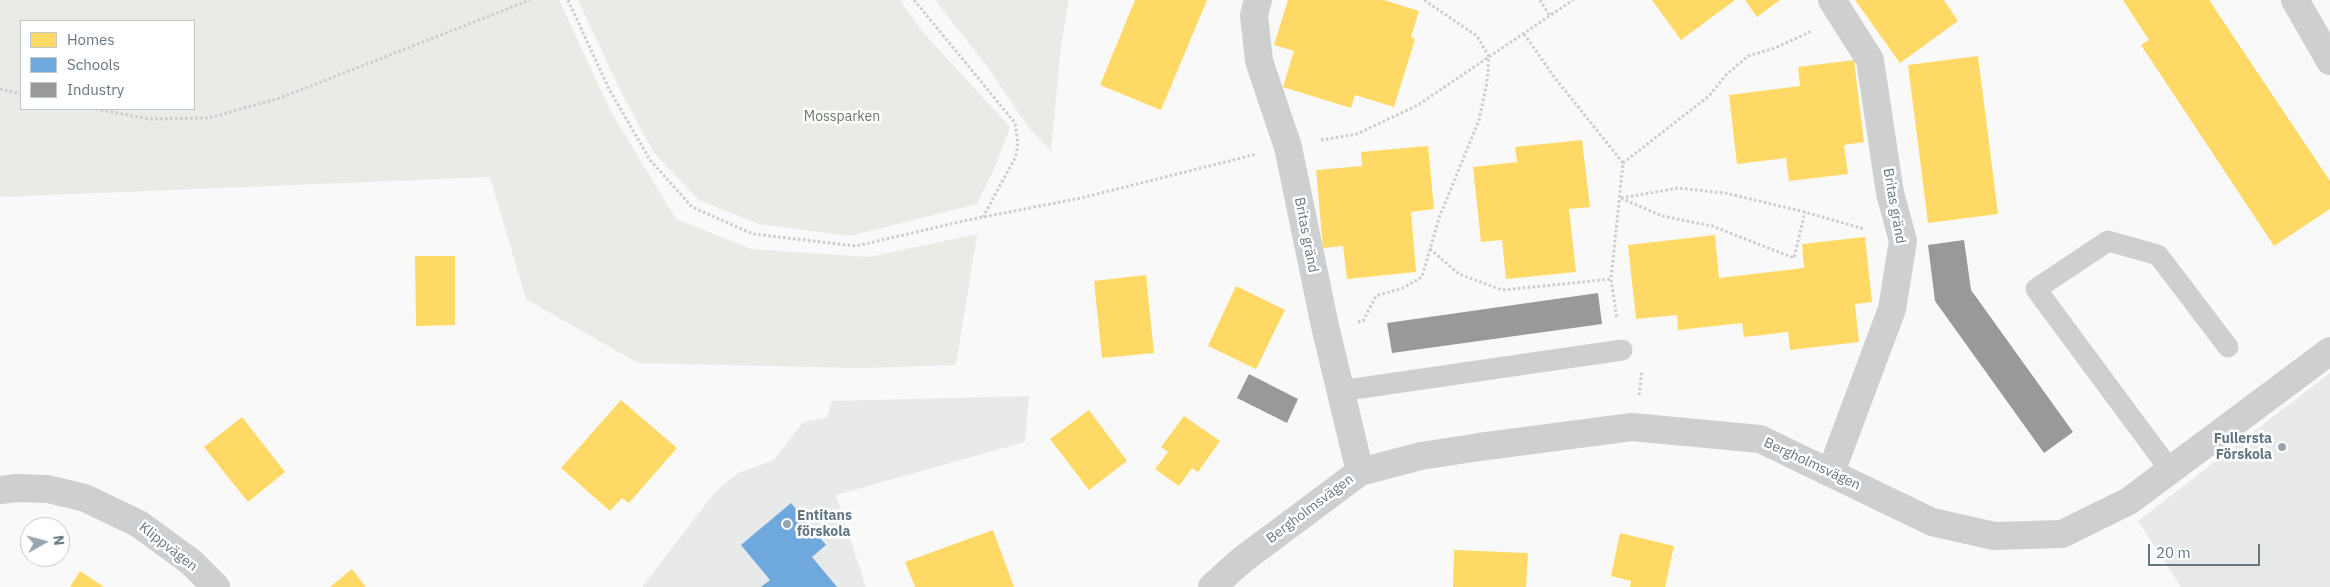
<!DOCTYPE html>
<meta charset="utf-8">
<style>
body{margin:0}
#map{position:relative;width:2330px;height:587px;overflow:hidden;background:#f9f9f9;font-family:"IBM Plex Sans",sans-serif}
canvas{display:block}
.legend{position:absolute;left:20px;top:20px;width:175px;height:90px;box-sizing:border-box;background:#fff;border:1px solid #c1c8cd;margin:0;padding:6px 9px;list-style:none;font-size:15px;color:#657683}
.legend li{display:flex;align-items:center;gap:10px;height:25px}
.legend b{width:25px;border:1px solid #c1c8cd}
.north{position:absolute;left:20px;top:517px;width:50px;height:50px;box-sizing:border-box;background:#fff;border:1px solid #c1c8cd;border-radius:50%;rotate:83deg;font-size:14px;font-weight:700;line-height:20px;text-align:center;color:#657683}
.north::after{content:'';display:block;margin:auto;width:18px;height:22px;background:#99a4ac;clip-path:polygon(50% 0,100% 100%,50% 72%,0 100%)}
.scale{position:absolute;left:2148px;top:544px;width:112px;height:22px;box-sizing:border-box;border:2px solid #657683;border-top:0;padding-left:6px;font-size:15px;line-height:18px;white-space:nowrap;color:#657683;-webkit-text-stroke:4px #fff;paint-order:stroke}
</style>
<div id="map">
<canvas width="2330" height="587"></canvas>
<ul class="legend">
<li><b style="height:14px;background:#ffd966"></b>Homes</li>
<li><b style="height:14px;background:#6fa8dc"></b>Schools</li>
<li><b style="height:14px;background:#999"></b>Industry</li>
</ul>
<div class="north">N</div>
<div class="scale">20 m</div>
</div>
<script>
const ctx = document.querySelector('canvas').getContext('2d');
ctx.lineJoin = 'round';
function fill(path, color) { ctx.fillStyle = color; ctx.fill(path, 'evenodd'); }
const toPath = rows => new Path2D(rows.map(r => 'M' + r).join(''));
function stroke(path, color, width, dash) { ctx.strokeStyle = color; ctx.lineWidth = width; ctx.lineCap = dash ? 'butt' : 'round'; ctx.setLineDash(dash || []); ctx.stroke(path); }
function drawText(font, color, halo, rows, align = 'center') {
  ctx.font = font + ' "IBM Plex Sans",sans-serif'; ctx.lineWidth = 5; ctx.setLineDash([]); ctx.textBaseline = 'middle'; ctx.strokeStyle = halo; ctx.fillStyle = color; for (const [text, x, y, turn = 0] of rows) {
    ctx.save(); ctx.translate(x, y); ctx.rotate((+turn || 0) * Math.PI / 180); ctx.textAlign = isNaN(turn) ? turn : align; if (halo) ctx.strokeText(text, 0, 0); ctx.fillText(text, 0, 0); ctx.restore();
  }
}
const built = toPath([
 [2330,373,2330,587,2181,587,2138,521],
 [1029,396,1025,442,836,495,866,587,642,587,715,492,738,473,774,460,803,422,827,418,832,401]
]);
const green = toPath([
 [0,0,559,0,611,112,676,219,751,249,869,257,977,234,956,365,861,368,638,363,526,299,490,177,0,197],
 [194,21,194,109,21,109,21,21],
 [578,0,900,0,921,30,1010,127,995,167,977,204,850,236,759,224,699,200,654,153,622,94],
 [935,0,1069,0,1061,46,1051,151,1029,128,987,66]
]);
const homes = toPath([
 [1135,0,1207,0,1161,110,1100,85],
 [1288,0,1384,0,1419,11,1411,37,1415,39,1394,107,1355,95,1351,108,1283,87,1294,51,1274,45],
 [1652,0,1735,0,1681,40],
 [1745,0,1780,0,1757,17],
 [1855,0,1944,0,1958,21,1900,63],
 [2123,0,2209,0,2330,181,2330,209,2274,246,2141,45,2149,40],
 [1978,56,1998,214,1928,223,1908,65],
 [1854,60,1864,142,1844,145,1848,174,1789,181,1786,158,1737,164,1729,95,1800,86,1798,67],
 [1582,140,1590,207,1569,209,1576,272,1506,279,1502,240,1481,242,1473,167,1517,162,1515,147],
 [1428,146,1434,209,1411,212,1416,272,1347,279,1343,246,1323,248,1316,170,1362,166,1361,152],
 [1715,235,1719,278,1804,268,1802,244,1865,237,1872,302,1855,304,1859,342,1790,350,1788,332,1744,337,1742,323,1678,330,1677,315,1636,319,1628,245],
 [415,256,455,256,455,325,416,326],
 [1146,275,1154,353,1102,358,1094,281],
 [1236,286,1285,310,1256,369,1208,346],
 [621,400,677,448,629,503,622,498,610,511,561,468],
 [1089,410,1127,461,1089,490,1050,439],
 [1184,416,1220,441,1198,472,1192,468,1179,486,1155,469,1168,452,1161,447],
 [242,417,285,472,248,502,204,447],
 [993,530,1014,587,915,587,905,562],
 [1620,533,1674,546,1665,587,1630,587,1631,581,1611,576],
 [1454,550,1528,553,1526,587,1453,587],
 [352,569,366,587,330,587],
 [80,571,104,587,70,587]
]);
const schools = toPath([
 [791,503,826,545,812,557,837,587,761,587,770,580,741,545]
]);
const industry = toPath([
 [1964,240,1971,290,2073,432,2044,453,1935,301,1928,245],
 [1598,293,1602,324,1392,353,1387,323],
 [1249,374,1298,399,1287,423,1237,398]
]);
const path = toPath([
 [568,0,609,89,650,160,692,207,753,234,856,246,968,220,1081,198,1257,154],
 [914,0,1015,123,1018,143,1016,156,983,217],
 [1540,0,1550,16],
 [1524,34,1555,78,1623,163,1611,279,1617,319],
 [0,89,21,94],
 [96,109,149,119,209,118,280,98,530,0],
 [1321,140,1357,134,1418,105,1573,0],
 [1623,163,1709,96,1726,75,1748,56,1775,48,1812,31],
 [1621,198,1678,188,1725,193,1805,212,1864,229],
 [1621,198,1662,216,1712,226,1794,258,1805,212],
 [1430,249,1459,274,1502,290,1611,279],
 [1358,322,1363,321,1376,296,1403,288,1422,277,1439,218,1479,120,1487,82,1489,57,1477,36,1424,0],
 [1639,395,1642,371]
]);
const lane = toPath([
 [1340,391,1622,350],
 [2170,470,2036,289,2108,241,2158,255,2228,347]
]);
const street = toPath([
 [1258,0,1254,15,1259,61,1288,147,1325,326,1360,472],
 [2295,0,2330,61],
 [1831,472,1892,309,1903,241,1890,193,1870,60,1832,0],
 [0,490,17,488,48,489,85,498,139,524,191,562,216,587],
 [1212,587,1242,560,1360,472,1421,456,1479,447,1632,427,1760,439,1932,522,1994,536,2062,534,2129,501,2330,351]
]);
const markers = [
 [2282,447,5,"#99a4ac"],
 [787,524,5,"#99a4ac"]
];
const parkNames = [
 ["Mossparken",842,117]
];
const streetNames = [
 ["Britas gränd",1894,206,80],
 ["Britas gränd",1306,235,79],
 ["Bergholmsvägen",1812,464,25],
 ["Bergholmsvägen",1310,509,-37],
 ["Klippvägen",168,547,38]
];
const poiNames = [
 ["Fullersta",2272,439],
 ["Förskola",2272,455],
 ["Entitans",797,516,"left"],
 ["förskola",797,532,"left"]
];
fill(built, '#e8e9e9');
fill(green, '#e8ebe6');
fill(homes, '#ffd966');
fill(schools, '#6fa8dc');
fill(industry, '#999');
stroke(path, '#cbcccd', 3, [2.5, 2.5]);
stroke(lane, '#cecfd0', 21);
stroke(street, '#cecfd0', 28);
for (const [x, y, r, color] of markers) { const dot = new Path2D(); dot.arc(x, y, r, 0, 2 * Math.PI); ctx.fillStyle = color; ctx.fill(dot); stroke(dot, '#fff', 2); }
drawText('14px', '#687a64', '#fff', parkNames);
drawText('14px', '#657683', '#fff', streetNames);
drawText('bold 14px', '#657683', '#fff', poiNames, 'right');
</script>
